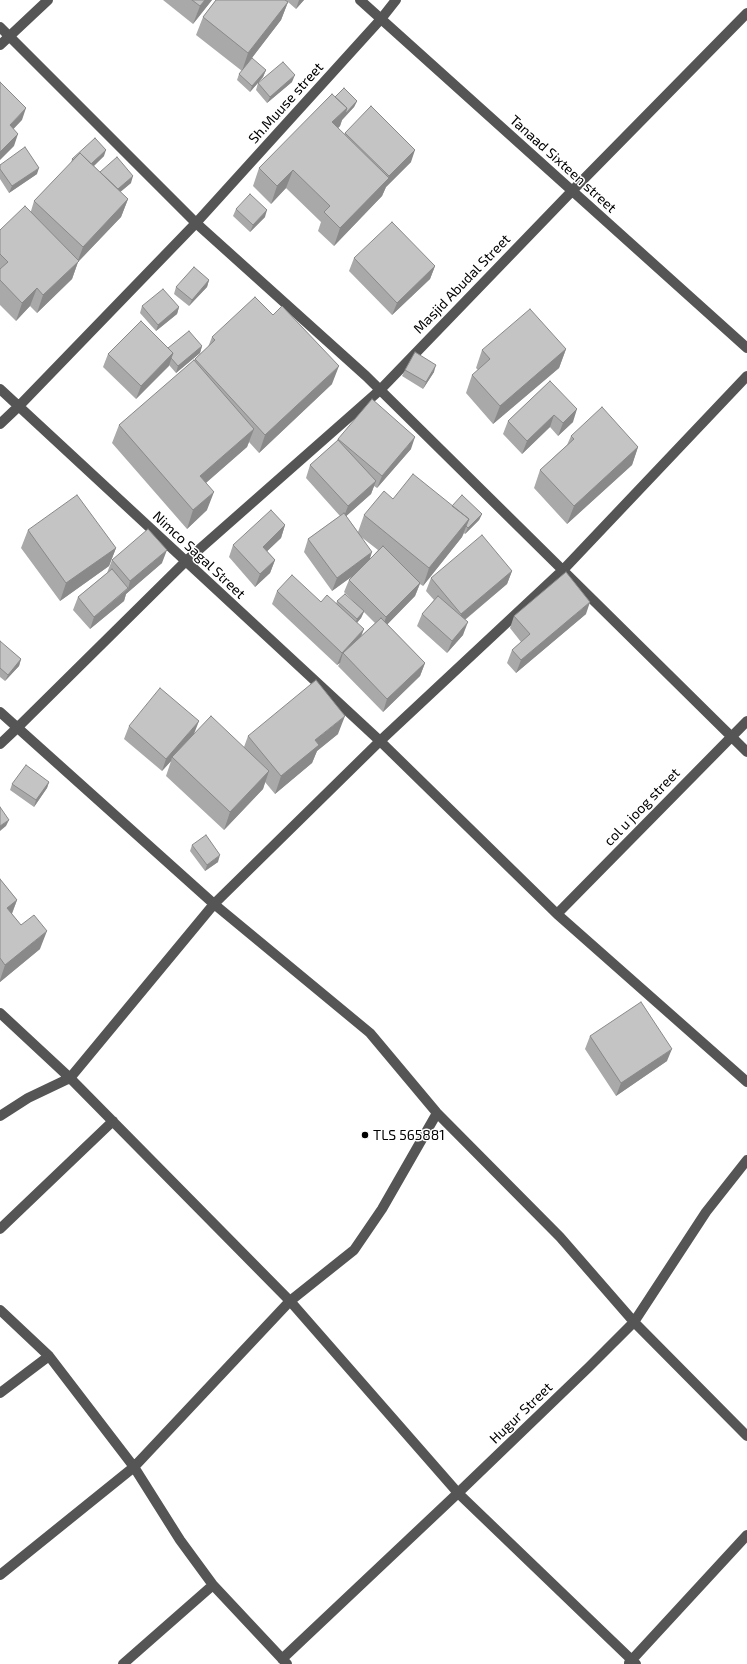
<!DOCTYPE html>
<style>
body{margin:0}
canvas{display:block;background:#fff}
</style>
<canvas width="747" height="1664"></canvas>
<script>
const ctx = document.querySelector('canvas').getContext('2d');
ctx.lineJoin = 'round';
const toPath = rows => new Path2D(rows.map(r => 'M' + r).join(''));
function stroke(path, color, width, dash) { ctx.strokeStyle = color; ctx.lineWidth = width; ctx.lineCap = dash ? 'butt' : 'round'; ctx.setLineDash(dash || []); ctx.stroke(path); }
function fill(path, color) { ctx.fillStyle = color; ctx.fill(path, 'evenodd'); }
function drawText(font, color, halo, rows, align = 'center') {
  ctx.font = font + ' "Exo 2",sans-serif'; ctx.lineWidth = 3; ctx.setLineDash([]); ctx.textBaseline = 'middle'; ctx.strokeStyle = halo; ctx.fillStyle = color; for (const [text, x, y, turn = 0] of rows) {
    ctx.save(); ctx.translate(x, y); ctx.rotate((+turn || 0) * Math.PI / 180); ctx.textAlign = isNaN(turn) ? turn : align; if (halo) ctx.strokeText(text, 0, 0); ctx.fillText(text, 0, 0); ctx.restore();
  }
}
const minor = toPath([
 [360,0,747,348],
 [0,27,196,223,366,376,747,752],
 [0,45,48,0],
 [0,389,380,741,557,914,747,1082],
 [0,424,19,406,196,223,381,19,396,0],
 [0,712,214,904,370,1033,437,1113,560,1237,634,1322,747,1436],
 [0,744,17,728,186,561,380,390,572,191,747,13],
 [557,914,747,721],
 [0,1013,70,1078,290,1301,458,1493,636,1664],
 [0,1116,28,1098,70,1078,214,904,380,741,563,570,747,376],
 [0,1229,113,1121],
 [0,1310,49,1356,134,1467,180,1540,213,1585,287,1664],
 [0,1393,49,1356],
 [0,1575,134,1467,290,1301,354,1250,382,1209,437,1113],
 [282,1659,458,1493,589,1367,634,1322,706,1212,747,1160],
 [629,1663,747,1535],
 [123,1664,213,1585]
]);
const wall = toPath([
 [163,0,212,0,193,24],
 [216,0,304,0,296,9,288,2,281,20,243,69,266,70,263,77,250,92,237,80,239,74,242,71,196,35,203,17],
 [292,82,267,103,256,90,258,83],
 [335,97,357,101,354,107,342,120,340,126,338,128,344,134,345,133,411,162,386,187,382,196,334,246,318,231,321,222,286,188,271,204,253,186,259,168],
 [104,156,94,166,100,172,131,183,120,192,128,199,121,217,78,262,72,279,37,313,30,306,16,321,0,305,0,230,31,211,34,201,71,163,72,159],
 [0,165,37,174,9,193,0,179],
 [236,209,265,217,250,232,233,216],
 [354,258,435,266,430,279,392,315,349,271],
 [209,280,207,287,189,306,174,294,176,287],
 [142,306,179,307,177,314,156,331,140,313],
 [212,337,332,384,259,453,249,442,247,447,206,483,207,510,187,529,112,443,119,425,194,361,195,359,208,347],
 [202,346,200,353,176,373,169,365,136,399,103,367,108,354,168,348],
 [566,349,559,368,493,424,466,393,472,375,478,370,476,368,482,350],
 [405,370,434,372,423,389,402,376],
 [550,381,573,422,558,436,550,427,522,454,503,434,508,421],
 [571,436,638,447,632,465,567,524,534,488,540,470,567,445],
 [338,439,411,449,377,488,374,486,371,494,346,516,358,532,364,515,393,499,452,506,482,514,479,520,465,534,464,533,462,537,423,586,420,584,415,596,387,624,425,663,420,676,383,712,338,666,340,663,337,665,272,604,277,591,321,602,336,604,337,601,356,604,344,592,349,580,352,576,332,591,304,552,308,539,340,516,306,478,310,465,337,441],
 [360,536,378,550,370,559],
 [364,612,375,623,361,636,357,623,361,618],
 [285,525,281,538,267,551,275,560,270,573,255,587,229,557,233,545],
 [28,530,116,548,109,566,60,601,21,548],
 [112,560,162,563,126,594,124,601,90,629,73,610,78,597,107,573],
 [512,571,507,584,465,620,463,635,447,653,417,626,422,614,434,600,426,591,431,578],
 [586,614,516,673,507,663,512,650,521,642,510,628,514,616],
 [0,642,21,659,19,666,5,681,0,677],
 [129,726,194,734,189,739,244,747,248,736,338,734,317,751,312,763,275,794,265,782,263,789,224,830,166,776,171,761,162,771,124,739],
 [49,782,47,788,34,807,10,790,12,784],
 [192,845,218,862,205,871,190,851],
 [0,879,17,900,12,914,40,949,0,982],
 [590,1036,667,1061,616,1096,585,1049]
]);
const shadedWall = toPath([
 [205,0,212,0,193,24,200,6],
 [299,0,304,0,296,9],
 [288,2,281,20,242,71,248,53],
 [266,70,263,77,250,92,252,86],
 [295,75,292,82,267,103,270,97],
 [357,101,354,107,342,120,340,126,326,140,332,122,347,108],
 [26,108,22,120,5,138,10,125],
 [18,134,14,146,0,160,0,152],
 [106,150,104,156,81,178,83,171],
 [415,150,411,162,386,187,382,196,334,246,340,228,387,179,389,176],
 [39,168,37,174,9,193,12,186],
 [293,170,286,188,271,204,277,186],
 [133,176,131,183,112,199,114,192],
 [128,199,121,217,78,262,72,279,37,313,43,295,77,263,83,247],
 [267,210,265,217,250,232,253,225],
 [435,266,430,279,392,315,397,303],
 [209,280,207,287,189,306,192,300],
 [37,288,30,306,16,321,22,303],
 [179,307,177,314,156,331,158,325],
 [202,346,200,353,176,373,178,366],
 [566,349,559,368,493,424,500,406],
 [173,353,169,366,136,399,141,386],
 [436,365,434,372,423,389,426,382],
 [339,366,332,384,259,453,265,435],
 [577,409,573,422,558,436,563,423],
 [554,415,550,427,522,454,527,441],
 [254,429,247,447,193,494,200,476],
 [415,437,411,449,377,488,382,476],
 [638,447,632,465,567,524,574,506],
 [376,481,371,494,343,519,348,506],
 [214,492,207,510,187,529,193,510],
 [482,514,479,520,465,534,468,528],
 [469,519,462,537,423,586,429,568],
 [285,525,281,538,258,560,263,547],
 [116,548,109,566,60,601,66,583],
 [167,550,162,563,126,594,124,601,90,629,94,617,128,589,130,581],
 [372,552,368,565,332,591,337,578],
 [275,560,270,573,255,587,260,574],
 [512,571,507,584,456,627,461,614],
 [420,583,415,596,382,630,386,617],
 [590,602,586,614,516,673,521,660],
 [364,611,361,618,354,626,357,619],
 [468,622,463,635,447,653,452,641],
 [364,629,359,642,343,653,340,663,337,665,342,653],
 [21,659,19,666,5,681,8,675],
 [425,663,420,676,383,712,387,699],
 [345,716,338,734,317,751,312,763,275,794,281,776,315,740],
 [199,721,194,734,173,758,172,757,171,761,162,771,166,759],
 [269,771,263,789,224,830,230,812],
 [49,782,47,788,34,807,36,800],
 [9,820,6,826,0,831,0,826],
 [220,855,218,862,205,871,207,865],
 [17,900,10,918,7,908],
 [47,931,40,949,0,982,0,980,5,965],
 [672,1049,667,1061,616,1096,621,1083]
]);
const building = toPath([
 [192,0,205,0,200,6,192,0],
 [216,0,285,0,288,2,248,53,203,17,216,0],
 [252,58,266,70,252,86,239,74,252,58],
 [283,62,295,75,270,97,258,83,283,62],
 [0,82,26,108,10,125,18,134,0,152,0,82],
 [344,88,357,101,345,114,347,108,335,97,344,88],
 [332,94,347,108,332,122,389,178,340,228,324,212,330,206,293,170,277,186,259,168,332,94],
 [371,106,415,150,389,176,345,133,371,106],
 [95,138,106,150,91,164,80,153,73,160,72,159,95,138],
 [25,147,39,168,12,186,0,169,0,165,25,147],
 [80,153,128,199,83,247,34,201,80,153],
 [117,157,133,176,118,189,100,172,117,157],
 [250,194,267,210,253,225,236,209,250,194],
 [25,206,79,261,43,295,37,288,22,303,0,280,0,269,8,262,0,254,0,230,25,206],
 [392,222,435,266,397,303,354,258,392,222],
 [194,267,209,280,192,300,176,287,194,267],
 [163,289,179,307,158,325,142,306,163,289],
 [255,297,273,315,282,306,339,366,265,435,195,359,215,340,212,337,255,297],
 [530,309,566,349,500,406,472,375,490,359,482,350,530,309],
 [141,321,173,353,141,386,108,354,141,321],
 [189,331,202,346,178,366,171,358,173,353,168,348,189,331],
 [415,352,436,365,426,382,405,370,415,352],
 [194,360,254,429,200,476,214,492,193,510,119,425,194,360],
 [550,381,577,409,563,423,554,415,527,441,508,421,550,381],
 [372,399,415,437,382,476,338,439,372,399],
 [602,407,638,447,574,506,540,470,574,439,571,436,602,407],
 [338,440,376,481,348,506,310,465,338,440],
 [413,474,469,519,429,568,364,515,384,491,393,499,413,474],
 [77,495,116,548,66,583,28,530,77,495],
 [462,495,482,514,468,528,466,526,469,519,452,506,462,495],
 [271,510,285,525,263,547,275,560,260,574,233,545,271,510],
 [344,513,372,552,337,578,308,539,344,513],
 [148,529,167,550,130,581,112,560,148,529],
 [482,535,512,571,461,614,431,578,482,535],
 [383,546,420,583,386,617,349,580,383,546],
 [112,569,128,588,94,617,78,597,112,569],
 [566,572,590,602,521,660,512,650,530,634,514,616,566,572],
 [292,575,321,602,327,595,364,629,342,653,277,591,292,575],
 [345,594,364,611,357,619,337,601,345,594],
 [438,596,468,622,452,641,422,614,438,596],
 [381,618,425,663,387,699,343,653,381,618],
 [0,641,21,659,8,675,0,668,0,641],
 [316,680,345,716,315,740,319,745,281,776,248,736,316,680],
 [160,688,199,721,166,759,129,726,160,688],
 [211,716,269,771,230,812,172,757,211,716],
 [26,765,49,782,36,800,12,784,26,765],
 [0,807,9,820,0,826,0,807],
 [206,835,220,855,207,865,192,845,206,835],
 [0,879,17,900,7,908,21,925,34,915,47,931,5,965,0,958,0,879],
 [641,1002,672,1049,621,1083,590,1036,641,1002]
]);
const markers = [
 [365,1135,4,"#000"]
];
const streetNames = [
 ["Sh.Muuse street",286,103,-48],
 ["Tanaad Sixteen street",563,164,42],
 ["Masjid Abudal Street",462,284,-46],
 ["Nimco Sagal Street",199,555,43],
 ["col u joog street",642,807,-46],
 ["Hugur Street",521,1413,-44]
];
const poiNames = [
 ["TLS 565881",373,1135]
];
stroke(minor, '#555', 10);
fill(wall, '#a9a9a9');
fill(shadedWall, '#898989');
fill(building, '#c4c4c4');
stroke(building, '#898989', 1);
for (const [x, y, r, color] of markers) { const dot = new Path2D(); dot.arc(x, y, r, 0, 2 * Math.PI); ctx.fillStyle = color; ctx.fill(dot); stroke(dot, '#fff', 1.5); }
drawText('14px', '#000', '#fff', streetNames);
drawText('14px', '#000', '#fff', poiNames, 'left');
</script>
